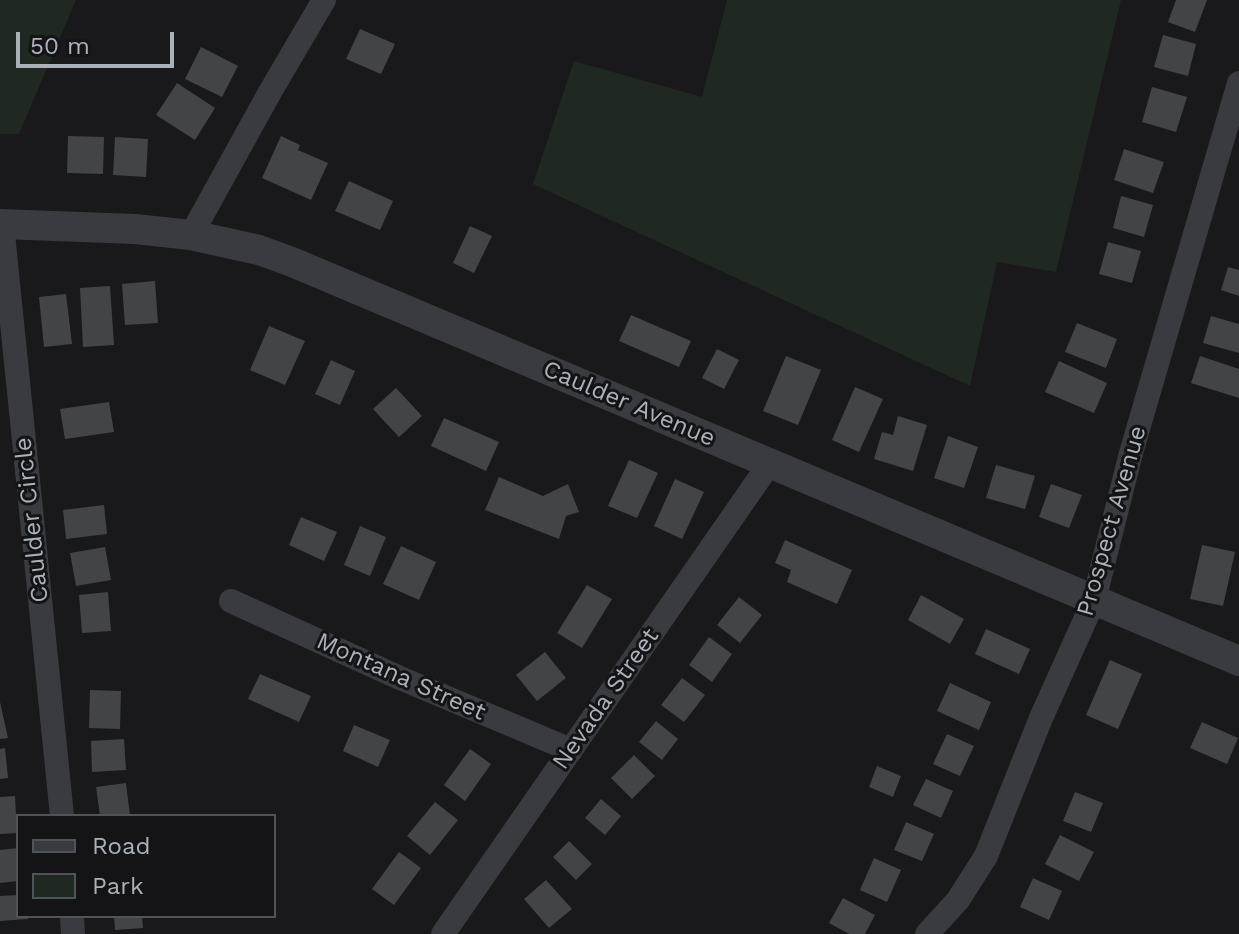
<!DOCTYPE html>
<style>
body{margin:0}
#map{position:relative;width:1239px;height:934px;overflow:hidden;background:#19191b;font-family:"Work Sans",sans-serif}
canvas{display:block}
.legend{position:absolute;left:16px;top:814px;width:260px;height:104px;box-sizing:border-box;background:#141416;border:2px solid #505358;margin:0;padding:10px 14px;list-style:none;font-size:24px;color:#abb1bb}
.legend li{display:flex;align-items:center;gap:16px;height:40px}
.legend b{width:40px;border:2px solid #505358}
.scale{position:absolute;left:16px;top:32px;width:158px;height:36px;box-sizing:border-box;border:4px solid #abb1bb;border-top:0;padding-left:10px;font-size:24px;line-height:28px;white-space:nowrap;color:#abb1bb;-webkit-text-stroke:6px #141416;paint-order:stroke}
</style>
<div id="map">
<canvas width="1239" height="934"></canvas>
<ul class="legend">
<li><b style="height:10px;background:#393b40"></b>Road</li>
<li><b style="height:22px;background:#202921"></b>Park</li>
</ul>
<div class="scale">50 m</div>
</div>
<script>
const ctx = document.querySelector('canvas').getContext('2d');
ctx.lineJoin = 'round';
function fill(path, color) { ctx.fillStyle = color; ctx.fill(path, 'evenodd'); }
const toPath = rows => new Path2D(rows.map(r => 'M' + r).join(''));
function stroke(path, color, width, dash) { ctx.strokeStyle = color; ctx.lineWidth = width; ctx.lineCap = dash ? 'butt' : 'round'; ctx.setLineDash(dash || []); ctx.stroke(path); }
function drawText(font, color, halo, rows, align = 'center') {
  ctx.font = font + ' "Work Sans",sans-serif'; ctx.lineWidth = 6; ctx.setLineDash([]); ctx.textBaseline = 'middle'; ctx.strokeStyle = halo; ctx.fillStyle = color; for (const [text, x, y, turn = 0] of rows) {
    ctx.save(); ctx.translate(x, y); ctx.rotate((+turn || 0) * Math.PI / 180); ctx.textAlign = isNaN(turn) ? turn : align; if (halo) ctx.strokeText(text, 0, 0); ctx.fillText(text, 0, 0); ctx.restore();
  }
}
const green = toPath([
 [0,0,76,0,19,134,0,134],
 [727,0,1121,0,1056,272,997,262,970,386,533,184,574,61,702,97]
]);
const building = toPath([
 [1176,0,1207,0,1195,32,1168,22],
 [360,29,395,44,381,74,346,59],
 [1163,35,1196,44,1188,76,1154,67],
 [201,47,238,66,222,97,185,79],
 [177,83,215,108,195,140,156,115],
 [1152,87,1187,97,1176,132,1142,122],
 [68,136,104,137,103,174,67,173],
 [281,136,300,145,298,150,328,163,311,200,262,178],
 [115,137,148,139,146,177,113,175],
 [1124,149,1164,162,1153,193,1114,180],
 [349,181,393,201,380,230,335,211],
 [1121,196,1153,205,1144,237,1113,228],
 [470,226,492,236,474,273,453,263],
 [1108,242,1141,251,1132,283,1099,274],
 [1228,267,1239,270,1239,296,1221,290],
 [155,281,158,323,125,325,122,284],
 [110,286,114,345,83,347,80,288],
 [66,294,72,344,44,347,39,297],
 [631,315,691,341,679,367,619,341],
 [1211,316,1239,324,1239,353,1203,343],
 [1077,323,1117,339,1106,368,1065,352],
 [269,326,305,341,285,385,250,370],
 [717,349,739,360,724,389,702,378],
 [786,356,821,370,798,425,763,411],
 [1200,356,1239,369,1239,398,1191,383],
 [331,360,355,371,340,405,315,394],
 [1059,361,1107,383,1094,413,1045,392],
 [855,387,883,399,859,452,832,440],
 [396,388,422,416,399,437,373,409],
 [109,402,114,432,65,439,60,409],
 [898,416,927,425,913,471,874,459,882,432,893,435],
 [444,418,499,442,486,471,431,446],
 [948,436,978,447,964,488,934,478],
 [629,460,658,473,637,518,608,506],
 [996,465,1035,476,1025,509,986,498],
 [499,477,543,496,568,484,579,512,566,516,559,539,485,510],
 [675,479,704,492,682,539,654,526],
 [1051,484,1082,495,1069,528,1039,517],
 [104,505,107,534,66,539,63,510],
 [301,517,337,532,324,561,289,545],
 [360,526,386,537,370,576,344,565],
 [785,540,852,570,837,604,787,582,791,570,775,563],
 [1202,545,1235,552,1223,606,1190,599],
 [401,546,436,562,419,600,383,584],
 [105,547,111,580,76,586,70,553],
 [587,585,612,599,582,648,557,633],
 [108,592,111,631,82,633,79,595],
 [921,595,964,619,950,644,908,620],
 [739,597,762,615,740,643,717,625],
 [986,629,1030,649,1019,674,975,654],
 [709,637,732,654,712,682,689,665],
 [545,652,566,678,537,701,516,675],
 [1110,660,1142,674,1118,729,1086,715],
 [260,674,311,696,299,722,248,699],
 [682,678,705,695,684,722,661,705],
 [950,683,991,702,979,730,937,711],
 [90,690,121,691,120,729,89,728],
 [0,702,8,738,0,739],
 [656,721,678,739,662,760,639,742],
 [1202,722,1238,738,1227,764,1190,748],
 [354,725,390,740,378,767,343,751],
 [947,734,974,746,960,776,933,764],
 [124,739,126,770,92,772,91,741],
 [5,748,8,778,0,779,0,749],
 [470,749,491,764,465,801,444,785],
 [634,755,655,776,632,799,611,778],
 [877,766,901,776,893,797,869,787],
 [926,779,953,791,941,818,913,805],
 [126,783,130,816,100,816,96,787],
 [1075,792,1103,803,1091,832,1063,821],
 [15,796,17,833,0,834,0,797],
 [601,799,621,816,605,835,585,818],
 [435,802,458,820,430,855,407,836],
 [906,822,934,834,922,861,894,850],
 [1060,835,1094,852,1079,881,1045,864],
 [569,841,592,864,576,880,553,857],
 [18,848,18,881,0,883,0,850],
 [399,852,421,868,394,905,372,889],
 [874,858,901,870,887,902,860,890],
 [1033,878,1062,891,1049,920,1020,907],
 [546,880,572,909,549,928,524,899],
 [18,895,18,916,28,916,28,919,0,921,0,896],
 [843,898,875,915,865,934,849,934,829,923],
 [114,916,142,916,143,928,115,930]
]);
const minor = toPath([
 [2,224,62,816],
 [191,235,270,92,324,0],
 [231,601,400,678,571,750],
 [72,916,73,934],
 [443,934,770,463],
 [927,934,958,900,986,856,1041,718,1094,600,1131,453,1239,83]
]);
const tertiary = toPath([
 [0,224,135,229,191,235,259,250,292,262,1239,661]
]);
const streetNames = [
 ["Caulder Avenue",629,404,23],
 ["Caulder Circle",32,520,-96],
 ["Prospect Avenue",1112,521,-74],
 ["Montana Street",401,677,24],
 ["Nevada Street",606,699,-55]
];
fill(green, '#202921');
fill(building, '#434448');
stroke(minor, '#393b40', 24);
stroke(tertiary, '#393b40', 30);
drawText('24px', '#abb1bb', '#141416', streetNames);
</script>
